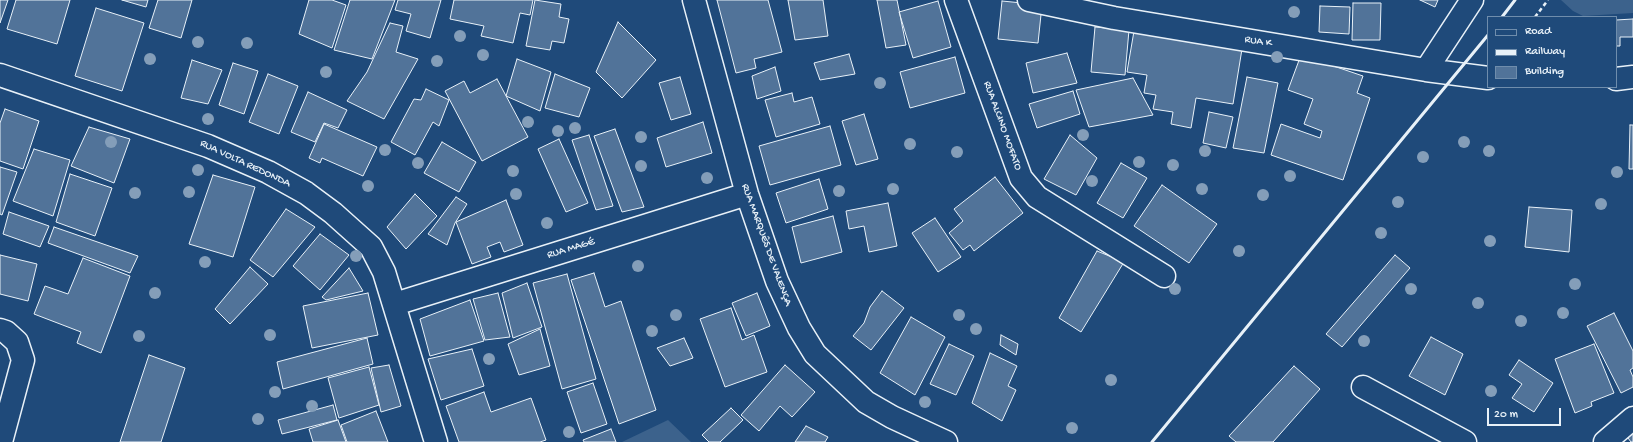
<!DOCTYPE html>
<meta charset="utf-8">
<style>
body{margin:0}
#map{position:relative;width:1633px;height:442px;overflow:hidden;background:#1f4a7a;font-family:"Gochi Hand",sans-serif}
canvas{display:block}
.legend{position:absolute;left:1487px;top:16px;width:130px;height:72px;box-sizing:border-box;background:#1f4a7a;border:1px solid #6f8dac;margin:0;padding:5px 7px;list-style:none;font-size:12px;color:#e8f1f8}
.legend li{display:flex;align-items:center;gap:8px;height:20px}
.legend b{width:20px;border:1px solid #6f8dac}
.scale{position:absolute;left:1487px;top:408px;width:74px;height:18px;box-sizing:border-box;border:2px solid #e8f1f8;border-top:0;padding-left:5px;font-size:12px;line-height:14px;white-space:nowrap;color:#e8f1f8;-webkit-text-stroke:3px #1f4a7a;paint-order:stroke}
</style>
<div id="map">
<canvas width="1633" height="442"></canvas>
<ul class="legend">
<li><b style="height:5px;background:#1f4a7a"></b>Road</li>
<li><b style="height:5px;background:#e8f1f8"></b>Railway</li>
<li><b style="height:11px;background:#517399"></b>Building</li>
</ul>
<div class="scale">20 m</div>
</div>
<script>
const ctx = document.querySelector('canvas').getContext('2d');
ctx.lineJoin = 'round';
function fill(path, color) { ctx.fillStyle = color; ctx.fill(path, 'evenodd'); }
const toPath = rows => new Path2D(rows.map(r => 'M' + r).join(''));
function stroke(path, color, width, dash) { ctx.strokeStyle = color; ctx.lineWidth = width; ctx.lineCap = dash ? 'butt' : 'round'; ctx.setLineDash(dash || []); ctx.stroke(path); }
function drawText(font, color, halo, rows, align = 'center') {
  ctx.font = font + ' "Gochi Hand",sans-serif'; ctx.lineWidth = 4; ctx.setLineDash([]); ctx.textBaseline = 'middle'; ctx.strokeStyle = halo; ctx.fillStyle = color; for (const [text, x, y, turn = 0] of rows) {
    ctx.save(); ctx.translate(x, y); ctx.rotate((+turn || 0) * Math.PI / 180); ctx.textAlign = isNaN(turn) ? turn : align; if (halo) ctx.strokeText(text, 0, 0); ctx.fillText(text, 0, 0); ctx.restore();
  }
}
const green = toPath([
 [1561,0,1633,0,1633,13,1583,16,1573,11],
 [668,420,691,442,622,442]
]);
const building = toPath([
 [0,0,8,0,0,23,0,0],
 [16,0,70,0,57,44,7,29,16,0],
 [122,0,148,0,146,7,122,0],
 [158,0,192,0,181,38,149,28,158,0],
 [309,0,332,0,346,5,332,48,299,34,309,0],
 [350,0,395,0,372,59,334,50,350,0],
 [398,0,441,0,430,38,406,31,411,14,395,10,398,0],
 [454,0,533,0,530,15,520,13,513,43,481,36,484,26,450,19,454,0],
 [535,0,561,4,559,17,569,19,564,43,552,41,550,50,526,46,535,0],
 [717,0,768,0,782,52,754,59,756,68,736,73,717,0],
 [788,0,823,0,828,36,795,40,788,0],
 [877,0,897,0,906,45,886,48,877,0],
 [1420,0,1438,0,1435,7,1420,0],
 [938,1,951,47,913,58,899,12,938,1],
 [1002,1,1042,5,1038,43,998,39,1002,1],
 [1353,3,1381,3,1380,40,1352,40,1353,3],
 [1320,6,1350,7,1349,34,1319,32,1320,6],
 [96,8,144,23,122,91,75,76,96,8],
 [1633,19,1633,37,1620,37,1620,46,1616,46,1616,20,1633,19],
 [618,22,656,60,622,98,596,72,618,22],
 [390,23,403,26,396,52,418,59,384,119,347,101,367,72,390,23],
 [1095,27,1129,30,1125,75,1091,72,1095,27],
 [1134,31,1242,49,1233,104,1196,98,1191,128,1171,124,1173,112,1153,109,1156,95,1144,93,1147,75,1127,72,1134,31],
 [1067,53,1077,83,1033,93,1026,63,1067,53],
 [849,54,855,74,820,80,814,63,849,54],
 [1301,55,1363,76,1357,93,1370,98,1343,180,1271,155,1281,124,1320,138,1322,131,1304,124,1313,99,1288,90,1301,55],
 [955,57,965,93,910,108,900,72,955,57],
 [517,59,551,72,540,111,506,96,517,59],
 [192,60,222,70,208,104,181,98,192,60],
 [233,63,258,71,244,114,219,105,233,63],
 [775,67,781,91,757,99,752,76,775,67],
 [268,74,298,86,279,134,249,122,268,74],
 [555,74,590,88,579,117,545,108,555,74],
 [680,77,691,114,671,120,659,83,680,77],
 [1247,77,1278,83,1264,153,1233,148,1247,77],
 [1133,78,1153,115,1089,127,1076,90,1133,78],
 [497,79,528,137,482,161,445,91,464,81,470,93,497,79],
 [426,89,449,100,439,126,433,122,415,155,391,142,414,99,421,100,426,89],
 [1073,91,1080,114,1037,128,1029,104,1073,91],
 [308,92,347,110,338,128,324,123,315,142,291,132,308,92],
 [792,93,794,102,812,97,820,124,776,137,765,100,792,93],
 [5,109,39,121,23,169,0,161,0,123,5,109],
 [1209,112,1233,117,1226,148,1203,143,1209,112],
 [864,114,878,159,856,165,842,121,864,114],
 [703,122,712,153,666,167,657,138,703,122],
 [324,124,377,147,363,176,322,158,320,163,309,158,324,124],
 [1630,125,1633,125,1633,169,1629,169,1630,125],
 [830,126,841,165,770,185,759,146,830,126],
 [89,127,130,139,114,183,71,166,89,127],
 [615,129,644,207,622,212,594,136,615,129],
 [589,135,613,206,596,210,572,140,589,135],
 [1070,135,1097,158,1076,195,1044,179,1070,135],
 [559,139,588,203,566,212,538,149,559,139],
 [442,142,476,162,459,192,424,173,442,142],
 [34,149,70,160,53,216,13,201,34,149],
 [1121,163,1147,178,1123,218,1097,203,1121,163],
 [0,167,17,172,2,215,0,214,0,167],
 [70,174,112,188,95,236,56,222,70,174],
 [213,175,255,187,233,257,189,244,213,175],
 [995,177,1023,213,974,251,970,245,963,250,949,233,963,221,954,209,995,177],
 [819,179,828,209,786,223,776,193,819,179],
 [1162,185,1217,224,1189,263,1134,226,1162,185],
 [415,194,437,216,406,249,387,227,415,194],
 [456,197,467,204,455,223,447,245,428,234,456,197],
 [506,200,523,245,504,252,500,242,487,247,491,257,472,264,456,222,506,200],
 [888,203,897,246,869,252,864,226,849,229,846,211,888,203],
 [1529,207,1572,210,1569,252,1525,247,1529,207],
 [286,209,315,227,273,277,250,260,286,209],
 [9,212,49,226,40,247,3,234,9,212],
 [833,216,842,252,801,263,792,227,833,216],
 [935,218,961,257,938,272,912,233,935,218],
 [54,227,138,256,130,273,48,243,54,227],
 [320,234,349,255,320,290,293,266,320,234],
 [1097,251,1124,262,1081,332,1059,318,1097,251],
 [0,255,37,264,28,301,0,294,0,255],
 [1395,255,1410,268,1342,347,1326,334,1395,255],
 [83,258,130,276,101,353,77,343,81,332,34,314,45,286,68,294,83,258],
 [250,267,268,284,230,324,215,309,250,267],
 [349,268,363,291,326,300,322,297,349,268],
 [594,273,605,307,621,301,656,410,619,424,571,280,594,273],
 [567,274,596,379,562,389,533,283,567,274],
 [527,283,542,327,513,338,502,293,527,283],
 [882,291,904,308,871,350,853,336,864,323,870,307,882,291],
 [368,293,378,335,312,348,303,306,368,293],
 [498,293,510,337,485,340,473,299,498,293],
 [757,293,770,326,746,336,732,303,757,293],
 [470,300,484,341,430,356,420,319,470,300],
 [731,308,742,340,754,335,767,372,725,387,700,319,731,308],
 [1614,313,1633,351,1633,368,1630,370,1633,377,1633,387,1621,393,1587,326,1614,313],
 [911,317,945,337,915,395,880,373,911,317],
 [540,329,550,366,519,375,508,344,540,329],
 [1001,335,1018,344,1016,355,1000,345,1001,335],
 [1431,337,1463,354,1445,395,1409,376,1431,337],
 [367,338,373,364,283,389,277,362,367,338],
 [684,338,693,358,670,366,657,348,684,338],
 [949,344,974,356,956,395,930,384,949,344],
 [1594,344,1614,393,1591,402,1592,406,1575,413,1555,359,1594,344],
 [472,349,484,386,441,400,428,359,472,349],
 [990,353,1017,366,1008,386,1016,390,1002,421,972,403,990,353],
 [149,355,185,368,161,442,120,442,149,355],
 [1519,360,1553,383,1534,412,1512,398,1522,384,1509,375,1519,360],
 [389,365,401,406,381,412,371,368,389,365],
 [785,365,815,392,792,417,780,406,759,431,741,415,785,365],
 [1294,366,1320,389,1273,442,1236,442,1229,436,1294,366],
 [369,367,379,405,339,418,328,378,369,367],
 [593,383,607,424,581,433,567,392,593,383],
 [484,392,491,412,531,398,546,440,540,442,459,442,446,406,484,392],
 [333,405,337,420,282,434,278,420,333,405],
 [731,408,743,420,720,442,709,442,702,435,731,408],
 [376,411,388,442,347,442,341,425,376,411],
 [338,420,346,442,313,442,309,429,338,420],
 [806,426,828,437,825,442,795,442,806,426],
 [1633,428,1633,442,1631,442,1625,434,1633,428],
 [611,429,616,442,584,442,583,440,611,429]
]);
const path = toPath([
 [1535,17,1548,0]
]);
const street = toPath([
 [694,0,747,194,777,281,799,328,815,354,866,402,892,417,946,442],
 [956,0,1021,178,1037,197,1164,276],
 [1029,0,1114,18,1426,70,1488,78],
 [1426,70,1472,0],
 [0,75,208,146,268,172,306,193,333,213,371,247,384,272,436,442],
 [1616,79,1633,77],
 [395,304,747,194],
 [0,330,6,332,17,342,23,360,1,442],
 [1363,387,1465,442],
 [1605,442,1633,418]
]);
const rail = toPath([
 [1502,17,1515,0],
 [1152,442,1488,35]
]);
const trees = [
 [1294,12],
 [460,36],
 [198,42],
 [247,43],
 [483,55],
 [1277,57],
 [150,59],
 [437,61],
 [326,72],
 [880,83],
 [208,119],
 [528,122],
 [575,128],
 [558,131],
 [1083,135],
 [641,137],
 [111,142],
 [1464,142],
 [910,144],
 [385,150],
 [1205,151],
 [1489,151],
 [957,152],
 [1423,157],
 [1139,162],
 [418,163],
 [1173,165],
 [641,166],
 [198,170],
 [513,171],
 [1617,172],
 [1290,176],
 [707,178],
 [1092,181],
 [368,186],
 [893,189],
 [1202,189],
 [839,191],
 [189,192],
 [135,193],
 [516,194],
 [1263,195],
 [1398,202],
 [1601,204],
 [547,223],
 [1381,233],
 [1490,241],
 [1239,251],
 [356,256],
 [205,262],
 [638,266],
 [1575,284],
 [1175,289],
 [1411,289],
 [155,293],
 [1478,303],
 [1563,313],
 [676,315],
 [959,315],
 [1521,321],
 [976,329],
 [652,331],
 [270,335],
 [139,336],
 [1364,341],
 [489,359],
 [1111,380],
 [1491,391],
 [275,392],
 [925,402],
 [312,406],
 [258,419],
 [1072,428],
 [569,432]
];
const streetNames = [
 ["RUA K",1258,42,9],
 ["RUA ALCINO MOFATO",1002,126,70],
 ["RUA VOLTA REDONDA",245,164,25],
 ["RUA MARQUÊS DE VALENÇA",766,245,70],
 ["RUA MAGÉ",571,249,-17]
];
fill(green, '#3c628c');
fill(building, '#517399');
stroke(building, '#e8f1f8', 1);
stroke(street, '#e8f1f8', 25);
stroke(path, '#e8f1f8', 2.5, [4, 3]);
stroke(street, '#1f4a7a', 22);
stroke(rail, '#e8f1f8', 3);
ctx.fillStyle = '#849eb9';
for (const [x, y] of trees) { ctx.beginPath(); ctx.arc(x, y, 6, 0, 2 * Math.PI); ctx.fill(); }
drawText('11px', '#e8f1f8', '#1f4a7a', streetNames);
</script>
